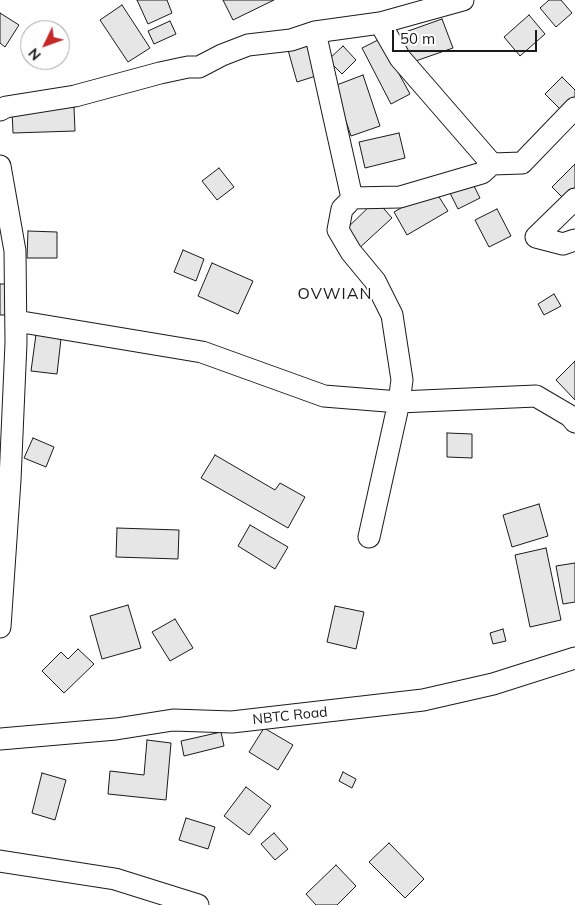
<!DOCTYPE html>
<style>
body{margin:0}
#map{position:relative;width:575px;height:905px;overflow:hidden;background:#fff;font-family:Mulish,sans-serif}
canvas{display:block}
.north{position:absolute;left:20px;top:20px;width:50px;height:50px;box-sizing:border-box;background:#fff;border:1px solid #a3a3a3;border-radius:50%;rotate:228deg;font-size:14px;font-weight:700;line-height:20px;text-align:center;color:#1a1a1a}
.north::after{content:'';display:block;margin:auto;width:18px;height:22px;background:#c62828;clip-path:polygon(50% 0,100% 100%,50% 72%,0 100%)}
.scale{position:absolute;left:392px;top:30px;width:145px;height:22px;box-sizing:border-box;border:2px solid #1a1a1a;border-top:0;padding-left:6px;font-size:15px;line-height:18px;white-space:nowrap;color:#1a1a1a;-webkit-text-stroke:4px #fff;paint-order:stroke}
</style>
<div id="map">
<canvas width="575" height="905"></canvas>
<div class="north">N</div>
<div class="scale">50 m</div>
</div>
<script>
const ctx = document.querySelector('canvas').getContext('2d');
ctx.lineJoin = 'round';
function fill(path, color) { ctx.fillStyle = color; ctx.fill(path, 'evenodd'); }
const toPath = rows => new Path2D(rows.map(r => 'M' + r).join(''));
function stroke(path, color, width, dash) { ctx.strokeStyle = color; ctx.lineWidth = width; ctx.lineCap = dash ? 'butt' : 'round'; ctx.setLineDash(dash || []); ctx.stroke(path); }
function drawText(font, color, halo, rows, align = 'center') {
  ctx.font = font + ' Mulish,sans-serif'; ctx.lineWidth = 4; ctx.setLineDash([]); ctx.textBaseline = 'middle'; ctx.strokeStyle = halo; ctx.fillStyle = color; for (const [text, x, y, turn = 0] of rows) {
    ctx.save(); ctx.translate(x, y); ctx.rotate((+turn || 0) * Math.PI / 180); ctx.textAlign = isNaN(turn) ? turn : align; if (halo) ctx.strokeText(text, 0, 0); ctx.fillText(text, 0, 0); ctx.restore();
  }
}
const building = toPath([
 [137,0,167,0,172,13,148,24,137,0],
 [223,0,274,0,233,20,223,0],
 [549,0,561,0,572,13,556,27,540,8,549,0],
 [122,5,150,48,128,62,100,20,122,5],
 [0,13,19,25,5,47,0,43,0,13],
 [529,15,545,34,520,56,504,37,529,15],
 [442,19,453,48,407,64,397,35,442,19],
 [170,21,176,34,154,44,148,31,170,21],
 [380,39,410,94,391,104,362,48,380,39],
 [307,45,316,76,297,82,288,50,307,45],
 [343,46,356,60,342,74,328,60,343,46],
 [363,75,380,126,351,136,334,86,363,75],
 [562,77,575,90,575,102,564,113,545,94,562,77],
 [74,107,75,131,13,133,12,110,74,107],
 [399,133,405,158,365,168,359,142,399,133],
 [575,164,575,191,565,200,552,187,575,164],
 [219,168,234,187,217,200,202,181,219,168],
 [471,180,480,198,458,209,449,191,471,180],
 [434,189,448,211,407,235,394,212,434,189],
 [376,200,392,218,356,251,341,234,376,200],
 [497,209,511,236,489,247,475,220,497,209],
 [28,231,57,232,57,258,27,258,28,231],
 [183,250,204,259,196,281,174,272,183,250],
 [212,263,253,281,238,314,198,296,212,263],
 [0,284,5,284,6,315,0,315,0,284],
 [554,294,561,306,544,315,538,304,554,294],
 [37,327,62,330,57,374,31,371,37,327],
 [575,361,575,400,556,380,575,361],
 [447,433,472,434,472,458,447,457,447,433],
 [33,438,54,447,46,467,24,458,33,438],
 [215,455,275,490,280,483,305,497,288,528,201,478,215,455],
 [539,504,548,536,512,547,503,515,539,504],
 [250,525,288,547,275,569,238,546,250,525],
 [117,528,179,530,178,559,116,557,117,528],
 [546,548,561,620,530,627,515,555,546,548],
 [575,563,575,602,563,604,556,566,575,563],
 [128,605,141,648,102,659,90,616,128,605],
 [335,606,364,612,356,649,327,642,335,606],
 [175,619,193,648,170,661,152,632,175,619],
 [503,629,506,641,493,644,490,633,503,629],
 [78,649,94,664,64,693,42,671,61,652,68,659,78,649],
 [264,728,293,745,278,770,249,752,264,728],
 [221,732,224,746,184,756,181,741,221,732],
 [147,740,171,743,166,800,108,794,110,771,144,775,147,740],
 [343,772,356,779,352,788,339,781,343,772],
 [42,773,66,780,55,820,32,813,42,773],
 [246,787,271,806,249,835,224,816,246,787],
 [186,818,215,827,208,849,179,840,186,818],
 [274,833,288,849,275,860,261,844,274,833],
 [389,843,424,879,405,898,369,862,389,843],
 [336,865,356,886,337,905,316,905,306,894,336,865]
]);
const minor = toPath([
 [380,23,400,58,492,164],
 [315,32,352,198],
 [0,110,6,107,75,96,160,73,188,67,199,67,222,55,248,45,291,40,315,32,380,23,463,0],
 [0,166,15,251,16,343,10,480,0,627],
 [575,199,536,237,563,244,575,240],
 [16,321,202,352,324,396,399,402,536,396,570,416,575,422],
 [369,537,399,402,402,380,392,315,375,281,351,252,338,230,342,209,348,203,352,198,400,197,482,173,492,164,522,163,575,108],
 [0,739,116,729,173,720,232,722,423,700,493,684,575,658],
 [0,861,115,879,198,905]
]);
const streetNames = [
 ["NBTC Road",290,716,-6]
];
const quarterNames = [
 ["OVWIAN",335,294]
];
fill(building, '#e6e6e6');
stroke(building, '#1a1a1a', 1);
stroke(minor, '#1a1a1a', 23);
stroke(minor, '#fff', 21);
drawText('14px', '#1a1a1a', '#fff', streetNames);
ctx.letterSpacing = '1px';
drawText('16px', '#1a1a1a', '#fff', quarterNames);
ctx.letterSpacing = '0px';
</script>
